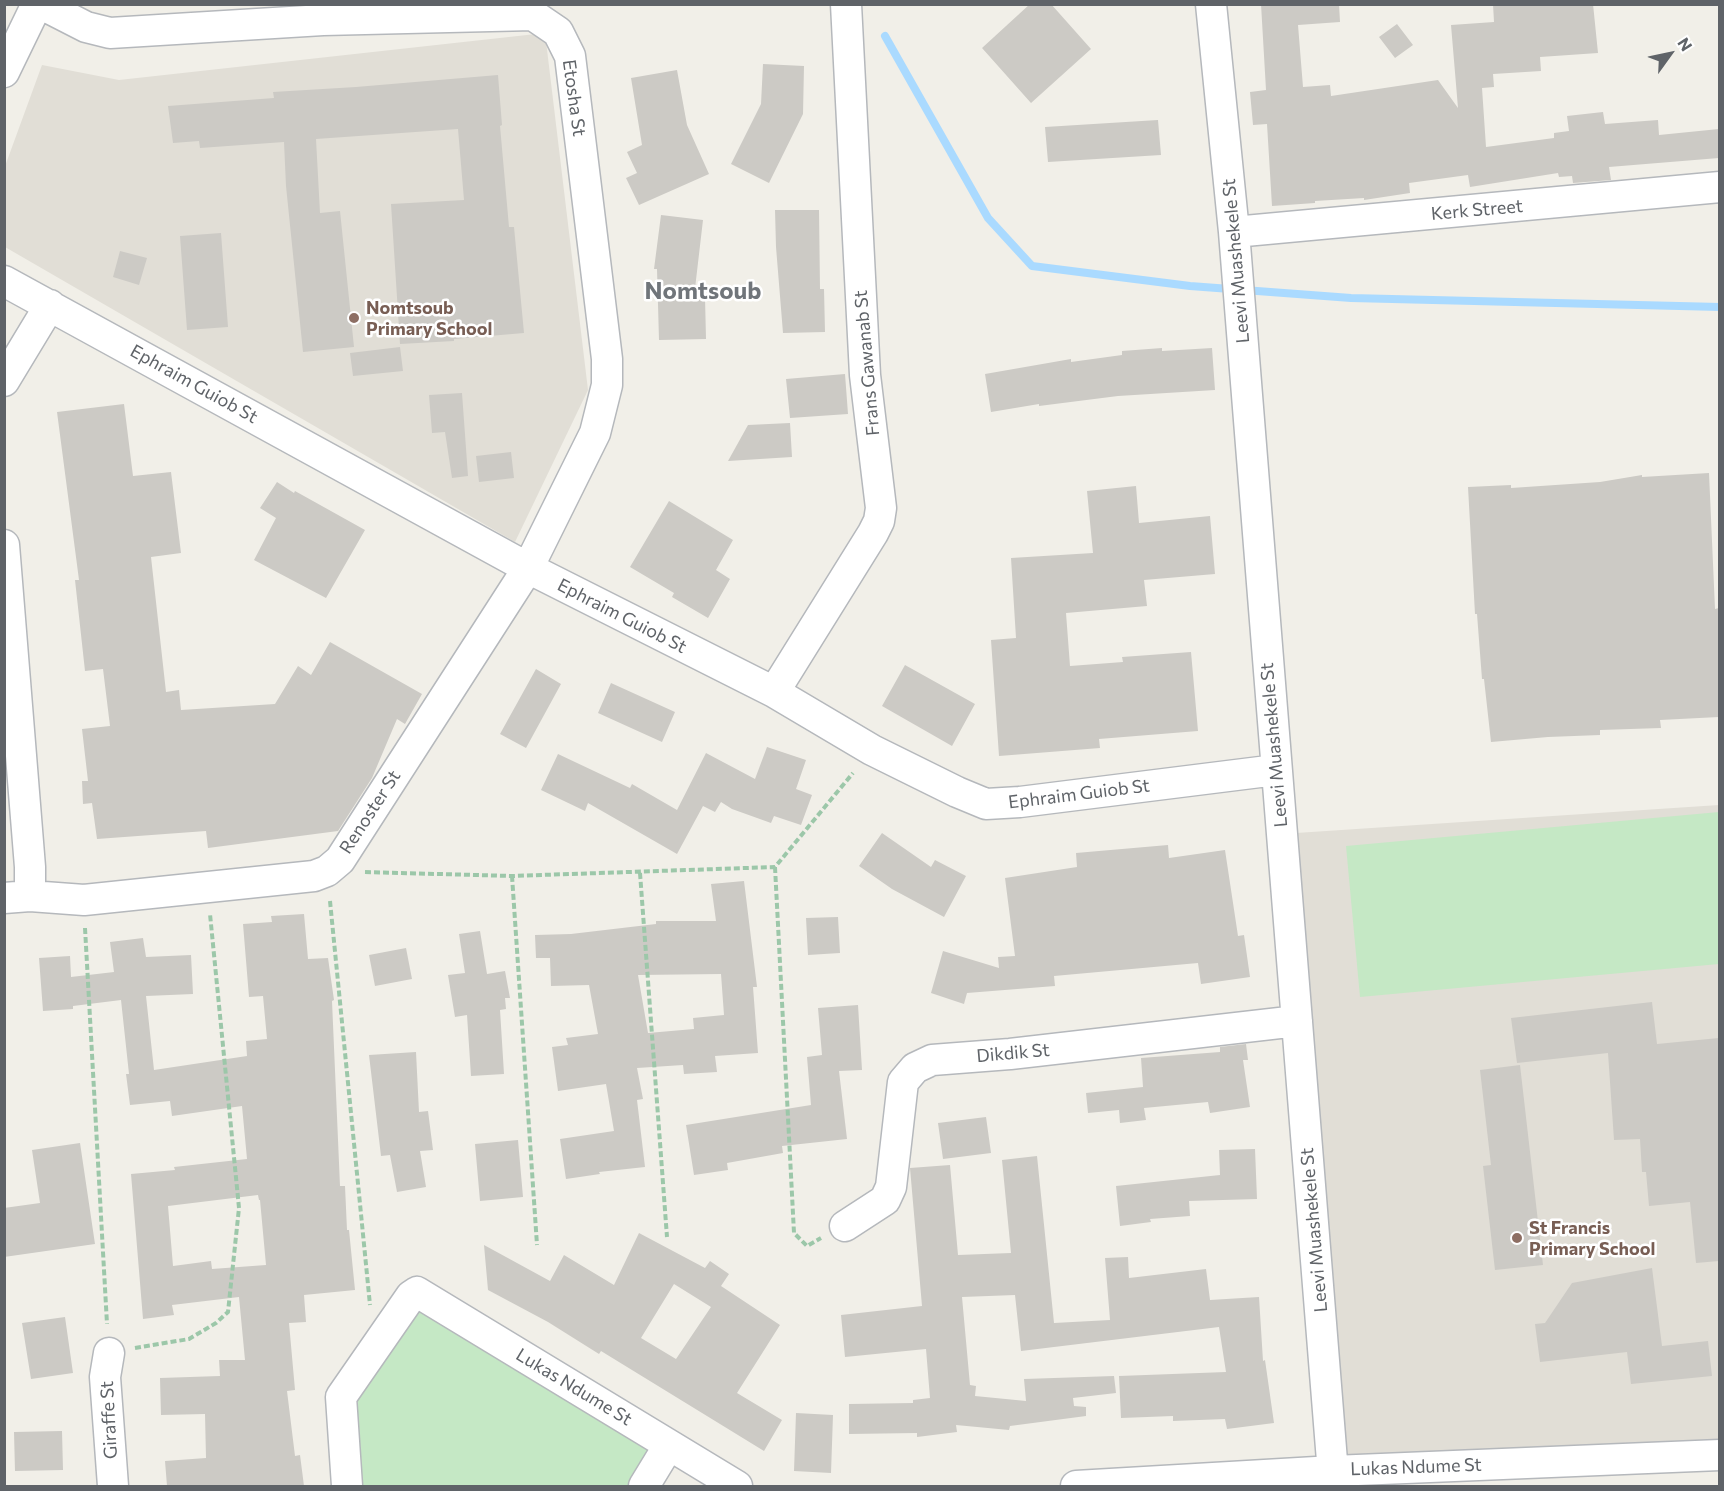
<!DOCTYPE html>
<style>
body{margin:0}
#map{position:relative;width:1724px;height:1491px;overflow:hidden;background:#f1efe8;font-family:Commissioner,sans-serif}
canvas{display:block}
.frame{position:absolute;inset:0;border:6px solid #5f6368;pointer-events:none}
.north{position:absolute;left:1640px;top:24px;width:60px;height:60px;-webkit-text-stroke:4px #fff;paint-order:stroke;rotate:57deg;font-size:16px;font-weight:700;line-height:24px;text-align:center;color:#5f6368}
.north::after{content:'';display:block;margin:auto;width:21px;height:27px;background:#5f6368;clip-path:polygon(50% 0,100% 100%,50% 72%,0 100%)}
</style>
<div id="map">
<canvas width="1724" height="1491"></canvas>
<div class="frame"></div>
<div class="north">N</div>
</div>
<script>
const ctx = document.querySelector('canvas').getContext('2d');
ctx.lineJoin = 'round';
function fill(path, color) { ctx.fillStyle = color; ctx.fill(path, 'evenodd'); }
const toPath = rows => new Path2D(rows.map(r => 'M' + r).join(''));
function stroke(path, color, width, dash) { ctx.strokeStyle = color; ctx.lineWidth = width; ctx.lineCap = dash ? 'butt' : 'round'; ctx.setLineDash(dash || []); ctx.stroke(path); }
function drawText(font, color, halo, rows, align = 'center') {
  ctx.font = font + ' Commissioner,sans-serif'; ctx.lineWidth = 5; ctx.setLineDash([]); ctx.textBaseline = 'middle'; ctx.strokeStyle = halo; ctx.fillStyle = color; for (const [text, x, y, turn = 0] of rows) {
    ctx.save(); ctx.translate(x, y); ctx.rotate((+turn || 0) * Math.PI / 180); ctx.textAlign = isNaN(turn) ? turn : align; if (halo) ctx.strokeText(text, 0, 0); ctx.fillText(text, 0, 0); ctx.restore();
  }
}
const education = toPath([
 [545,33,588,390,515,542,5,247,4,169,42,65,119,80],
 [1719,805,1719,1455,1333,1471,1281,834]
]);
const green = toPath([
 [1719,812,1719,964,1360,997,1346,846],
 [411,1296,669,1445,644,1486,347,1486,342,1395]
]);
const stream = toPath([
 [885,36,988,218,1032,266,1190,286,1351,298,1720,307]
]);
const building = toPath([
 [1030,4,1051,4,1091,49,1031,103,982,48],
 [1261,4,1339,4,1340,22,1298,25,1303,87,1330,85,1331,96,1438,80,1458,108,1451,25,1494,22,1493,4,1593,4,1598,53,1540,57,1541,71,1493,74,1494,87,1482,88,1486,147,1554,138,1554,133,1569,131,1567,116,1603,112,1605,124,1658,120,1659,135,1719,129,1719,158,1609,167,1611,180,1573,183,1572,176,1559,177,1558,173,1470,187,1468,175,1409,183,1410,193,1364,200,1364,198,1315,201,1315,203,1272,206,1267,124,1253,125,1250,92,1266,90],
 [1397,24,1413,45,1395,58,1379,37],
 [763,64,804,66,803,114,769,183,731,164,761,104],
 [677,70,687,125,709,174,639,205,626,178,637,173,627,152,642,145,631,78],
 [498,75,502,125,500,126,509,227,514,227,524,333,454,339,454,341,400,344,391,204,464,200,458,129,316,139,320,213,340,211,354,347,303,352,286,186,284,142,200,148,199,141,173,143,168,106,274,98,273,92,356,87],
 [1158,120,1161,155,1048,162,1045,127],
 [775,210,819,210,820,289,824,289,825,332,783,333,776,247],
 [661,215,703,220,694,297,705,297,706,339,659,340,657,269,654,269],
 [221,233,228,327,187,330,180,236],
 [120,251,147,258,139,285,113,277],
 [400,347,403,371,353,376,350,353],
 [1162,348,1162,351,1212,348,1215,390,1118,396,1039,406,1039,404,991,412,985,374,1071,359,1071,362,1122,355,1122,351],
 [845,374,848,414,790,418,786,379],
 [462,393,468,476,452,478,445,432,432,433,429,395],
 [124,404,133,476,171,472,181,553,151,557,166,692,179,690,181,710,275,704,298,666,311,675,330,642,422,694,405,724,397,719,372,778,338,831,208,848,206,831,97,839,92,803,83,804,82,781,88,781,82,729,110,726,103,669,85,671,75,580,79,580,57,412],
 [790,423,792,457,728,461,748,425],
 [511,452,514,478,479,482,476,456],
 [1709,473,1715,609,1719,608,1719,717,1660,720,1661,728,1600,730,1600,735,1548,737,1491,742,1484,679,1482,679,1477,614,1475,614,1468,487,1511,485,1511,488,1600,482,1642,475,1642,477],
 [277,482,294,493,295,491,365,530,326,598,254,560,276,518,260,508],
 [1136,486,1139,523,1210,516,1215,574,1144,580,1147,606,1066,613,1070,666,1123,662,1122,657,1191,652,1198,731,1099,739,1100,748,999,756,991,640,1016,638,1011,558,1093,553,1087,491],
 [669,501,733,540,716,570,730,579,708,618,672,597,674,593,630,567],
 [905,665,975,704,952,746,882,706],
 [536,669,561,684,526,748,500,734],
 [611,683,675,712,662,742,598,713],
 [767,747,806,760,796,789,812,795,801,825,774,816,771,823,732,809,721,802,715,812,703,806,677,854,588,803,585,811,541,790,558,754,630,788,632,784,677,810,706,753,755,779],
 [882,833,931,867,935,860,966,876,944,917,892,889,859,866],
 [1168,845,1169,858,1225,850,1238,936,1244,935,1250,977,1201,984,1198,963,1054,976,1055,986,967,993,964,1004,931,993,943,951,999,968,998,957,1015,956,1005,878,1077,867,1076,853],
 [744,881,757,987,753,987,758,1053,715,1056,717,1072,684,1074,683,1065,637,1068,643,1099,637,1100,645,1167,599,1172,600,1174,566,1179,560,1139,614,1131,606,1084,558,1091,552,1047,568,1045,566,1038,598,1034,589,985,551,986,550,958,536,958,535,935,571,934,656,924,656,921,716,921,711,884],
 [721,974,724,1015,693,1018,694,1029,648,1033,638,975],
 [304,914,308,959,328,958,334,1000,332,1001,340,1186,345,1186,347,1230,349,1230,355,1290,304,1295,306,1322,289,1323,295,1390,287,1391,295,1456,300,1455,304,1486,167,1486,165,1461,206,1458,205,1414,161,1415,160,1378,220,1376,219,1360,245,1360,239,1297,172,1305,174,1315,143,1319,131,1174,175,1170,174,1167,247,1159,242,1106,172,1116,170,1101,130,1105,126,1074,129,1074,121,1000,73,1006,73,1009,43,1011,39,958,70,956,71,977,114,972,110,942,143,938,146,957,191,955,193,994,146,996,154,1070,247,1056,246,1041,267,1039,263,996,249,997,243,924,272,922,271,916],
 [258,1195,259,1200,260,1200,266,1265,212,1269,211,1261,173,1266,168,1206],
 [838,917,840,953,808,955,806,918],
 [480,931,487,974,505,971,510,998,505,998,506,1009,500,1010,504,1074,471,1076,467,1015,455,1017,448,975,465,973,459,934],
 [406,948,412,979,375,986,369,955],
 [1652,1002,1657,1044,1719,1038,1719,1261,1696,1263,1690,1202,1649,1206,1646,1172,1642,1172,1640,1139,1614,1140,1608,1053,1517,1063,1511,1018],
 [858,1005,862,1070,839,1071,847,1139,782,1146,783,1153,727,1163,728,1170,694,1175,686,1125,811,1105,807,1057,822,1055,818,1008],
 [1246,1044,1248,1060,1243,1060,1250,1107,1210,1113,1208,1102,1144,1108,1146,1120,1120,1123,1119,1110,1088,1113,1086,1093,1143,1087,1141,1058,1220,1052,1220,1047],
 [416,1052,419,1112,428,1111,433,1150,420,1151,426,1187,397,1192,390,1155,381,1156,369,1055],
 [1520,1065,1543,1265,1495,1270,1483,1166,1491,1165,1480,1070],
 [986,1117,991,1153,943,1159,938,1123],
 [518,1140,523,1197,480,1201,475,1144],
 [80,1143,95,1244,4,1257,4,1208,40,1203,32,1150],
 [1255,1149,1257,1199,1189,1201,1190,1216,1150,1219,1151,1222,1120,1226,1116,1186,1220,1175,1219,1150],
 [1037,1156,1054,1323,1110,1320,1105,1258,1128,1257,1129,1278,1206,1269,1210,1300,1259,1297,1263,1361,1265,1360,1274,1423,1227,1429,1225,1419,1173,1421,1173,1416,1121,1418,1119,1376,1226,1372,1219,1327,1021,1351,1015,1295,962,1297,970,1385,976,1386,975,1396,1026,1401,1024,1379,1114,1376,1116,1393,1073,1398,1074,1406,1086,1407,1086,1416,1010,1426,1009,1430,956,1425,957,1432,917,1437,917,1433,849,1434,849,1404,913,1403,913,1400,930,1398,926,1349,845,1357,841,1315,922,1306,910,1168,950,1165,958,1255,1011,1253,1002,1160],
 [639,1233,705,1268,710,1261,729,1274,721,1286,780,1325,737,1393,782,1420,764,1451,601,1351,599,1354,548,1322,488,1290,484,1245,550,1281,564,1255,614,1285],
 [674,1284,711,1307,676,1359,641,1338],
 [1652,1268,1662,1346,1708,1341,1712,1376,1631,1384,1627,1352,1540,1362,1535,1324,1545,1323,1572,1283],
 [65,1317,73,1373,31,1379,22,1323],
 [796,1413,833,1415,831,1473,794,1471],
 [62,1431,63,1470,15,1471,14,1432]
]);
const path = toPath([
 [775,867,794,1233,807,1246,821,1238],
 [365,872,512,876,775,867,853,773],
 [640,873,667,1237],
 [512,876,537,1245],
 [330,901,370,1305],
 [85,928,107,1324],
 [135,1348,189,1339,216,1323,228,1312,239,1208,210,914]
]);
const street = toPath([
 [1211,4,1234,232,1334,1486],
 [4,72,37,4],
 [1234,232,1720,187],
 [4,281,528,568,774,692,872,750,957,792,986,804,1020,802,1276,770],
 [4,381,50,305],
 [4,545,30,867,30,896],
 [774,692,873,533,879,521,881,508,865,375,846,4],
 [4,898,30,896,84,900,314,876,327,871,340,860,528,568,595,433,607,385,607,359,570,56,558,32,533,15,323,20,110,33,86,27,41,4],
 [845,1226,885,1200,891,1187,903,1082,915,1068,932,1060,1010,1054,1297,1021],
 [109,1353,105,1377,113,1486],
 [347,1486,341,1397,411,1296,417,1292,737,1486],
 [644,1486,669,1445],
 [1076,1486,1333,1471,1720,1455]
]);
const markers = [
 [354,318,6,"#8d6e63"],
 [1517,1238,6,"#8d6e63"]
];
const streetNames = [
 ["Etosha St",574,98,82],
 ["Kerk Street",1477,210,-5],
 ["Leevi Muashekele St",1236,261,-95],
 ["Frans Gawanab St",867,363,-95],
 ["Ephraim Guiob St",194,384,29],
 ["Ephraim Guiob St",622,616,27],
 ["Leevi Muashekele St",1274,745,-95],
 ["Ephraim Guiob St",1079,794,-7],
 ["Renoster St",370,812,-57],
 ["Dikdik St",1013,1053,-5],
 ["Leevi Muashekele St",1314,1230,-95],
 ["Lukas Ndume St",574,1387,31],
 ["Giraffe St",109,1420,-93],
 ["Lukas Ndume St",1416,1467,-2]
];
const educationNames = [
 ["Nomtsoub",366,308],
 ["Primary School",366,329],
 ["St Francis",1529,1228],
 ["Primary School",1529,1249]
];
const districtNames = [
 ["Nomtsoub",703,291]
];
fill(education, '#e1ded6');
fill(green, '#c5e8c5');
stroke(stream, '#aadaff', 8);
fill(building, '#cccac5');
stroke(street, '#b5b8bc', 33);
stroke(path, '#9cc7a9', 4, [6, 3]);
stroke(street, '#fff', 30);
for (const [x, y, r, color] of markers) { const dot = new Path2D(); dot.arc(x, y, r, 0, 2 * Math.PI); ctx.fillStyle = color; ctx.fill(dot); stroke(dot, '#fff', 2); }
drawText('18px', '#5f6368', '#fff', streetNames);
drawText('bold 18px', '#785e54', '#fff', educationNames, 'left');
drawText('bold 24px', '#70757a', '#fff', districtNames);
</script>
